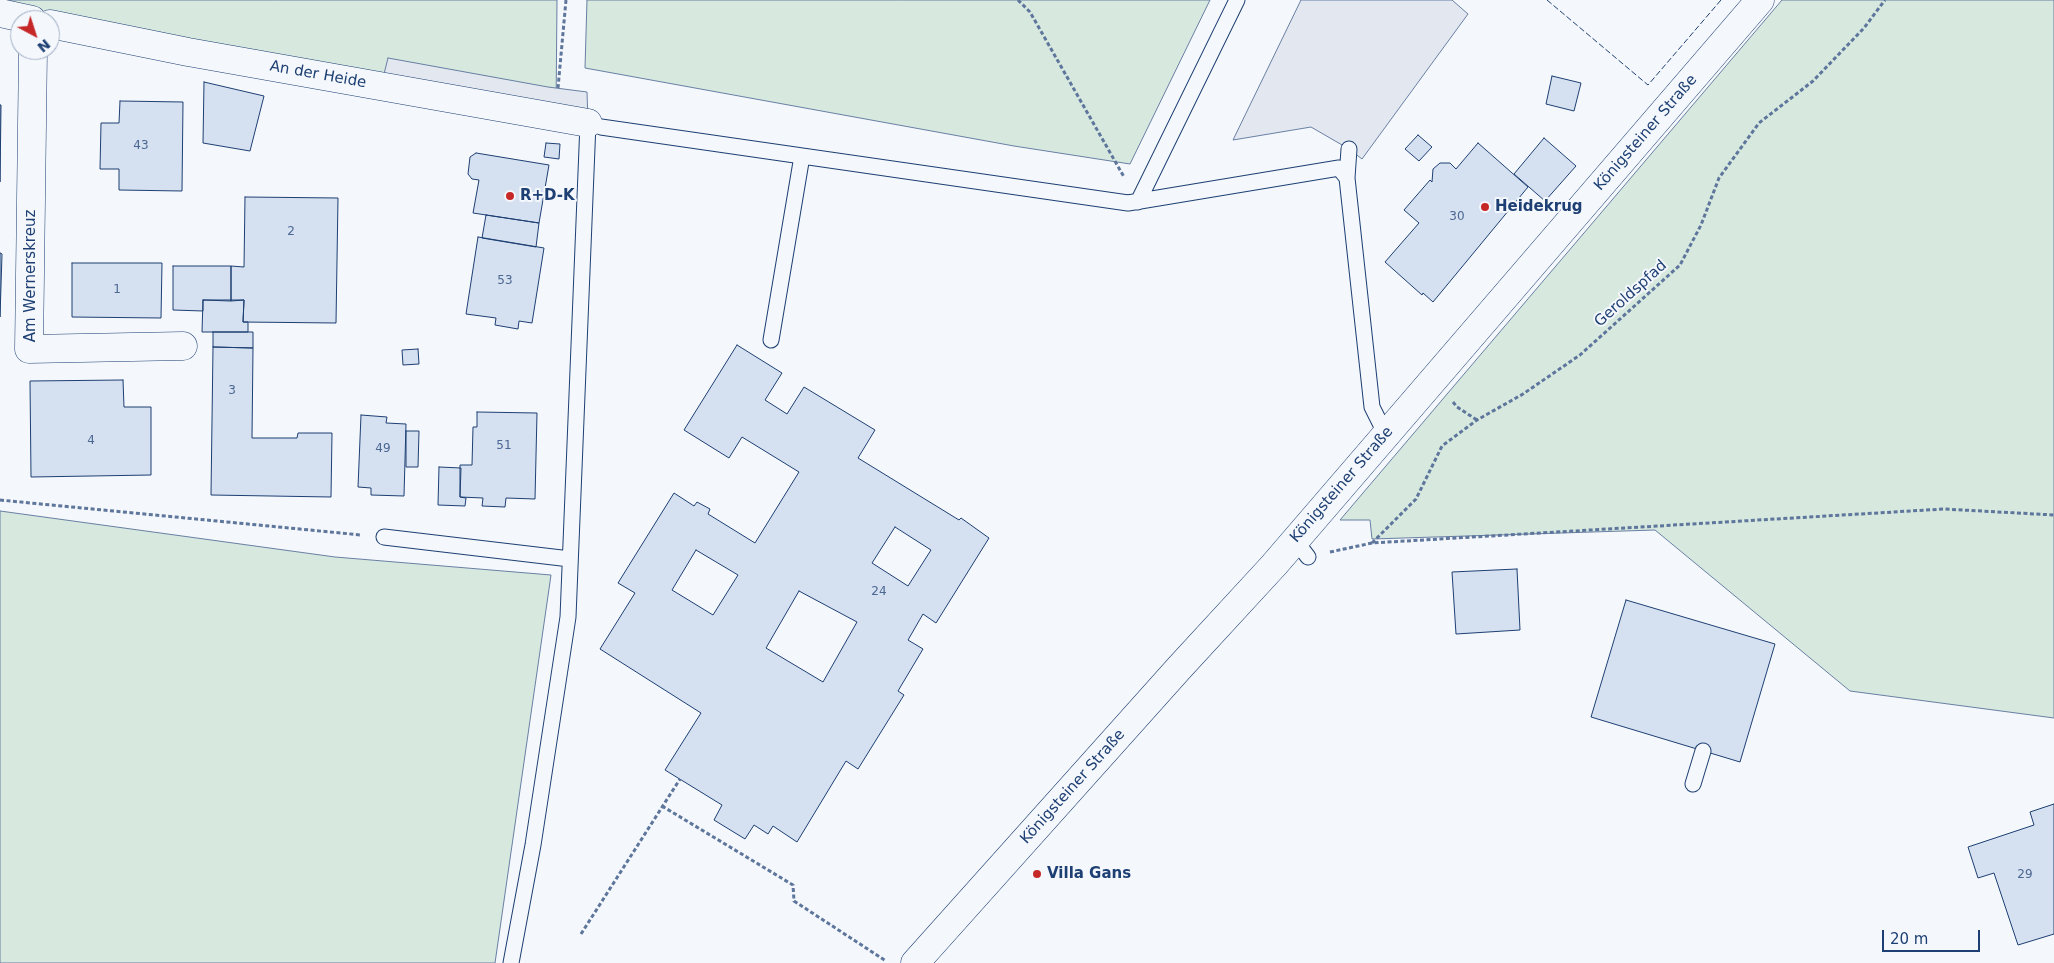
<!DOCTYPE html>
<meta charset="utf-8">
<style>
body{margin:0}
#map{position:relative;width:2054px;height:963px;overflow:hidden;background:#f4f7fb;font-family:"DejaVu Sans",sans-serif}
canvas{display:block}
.north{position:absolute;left:10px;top:10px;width:50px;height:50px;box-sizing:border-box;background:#f4f7fb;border:1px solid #9eadc5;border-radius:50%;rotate:140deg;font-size:14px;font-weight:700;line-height:20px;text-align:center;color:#1d3f73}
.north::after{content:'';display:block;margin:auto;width:18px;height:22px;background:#c62828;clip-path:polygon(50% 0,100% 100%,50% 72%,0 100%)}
.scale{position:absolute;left:1882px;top:930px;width:98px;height:22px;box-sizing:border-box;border:2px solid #1d3f73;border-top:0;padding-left:6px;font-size:15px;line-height:18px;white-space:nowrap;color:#1d3f73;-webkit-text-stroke:4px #f4f7fb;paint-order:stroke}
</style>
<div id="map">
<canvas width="2054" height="963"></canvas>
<div class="north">N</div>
<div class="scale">20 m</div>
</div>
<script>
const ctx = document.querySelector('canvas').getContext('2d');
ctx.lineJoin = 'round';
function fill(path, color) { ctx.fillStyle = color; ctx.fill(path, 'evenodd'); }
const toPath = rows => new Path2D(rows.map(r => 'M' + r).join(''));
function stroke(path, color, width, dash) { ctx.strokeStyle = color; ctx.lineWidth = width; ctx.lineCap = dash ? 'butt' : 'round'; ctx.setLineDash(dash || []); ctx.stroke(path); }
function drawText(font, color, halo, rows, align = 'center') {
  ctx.font = font + ' "DejaVu Sans",sans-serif'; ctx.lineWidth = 4; ctx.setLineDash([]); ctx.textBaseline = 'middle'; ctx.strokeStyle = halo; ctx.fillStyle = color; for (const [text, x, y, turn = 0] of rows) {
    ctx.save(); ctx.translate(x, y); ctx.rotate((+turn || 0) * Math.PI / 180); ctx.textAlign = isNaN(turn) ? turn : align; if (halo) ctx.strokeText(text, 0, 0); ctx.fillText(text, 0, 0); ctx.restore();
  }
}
const green = toPath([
 [0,0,557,0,556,111,0,7,0,0],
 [587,0,1210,0,1130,164,1014,146,585,68,587,0],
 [1782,0,2054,0,2054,718,1850,691,1655,530,1372,539,1370,520,1340,520,1782,0],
 [0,511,335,557,551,575,495,963,0,963,0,511]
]);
const parking = toPath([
 [1301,0,1452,0,1468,14,1362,159,1349,149,1311,127,1233,140,1301,0],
 [388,58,548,87,587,92,588,123,381,86,388,58]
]);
const building = toPath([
 [1552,76,1581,83,1574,111,1546,104,1552,76],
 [204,82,264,96,250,151,203,143,204,82],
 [120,101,183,102,182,191,119,190,119,169,100,169,101,123,119,123,120,101],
 [0,105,1,105,0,182,0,105],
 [1418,135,1432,147,1419,161,1405,149,1418,135],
 [1544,138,1576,166,1545,201,1514,174,1544,138],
 [546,143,560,144,559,159,544,157,546,143],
 [1478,143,1528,187,1433,302,1423,293,1422,295,1385,262,1419,223,1404,210,1430,180,1432,182,1433,169,1440,163,1450,163,1456,169,1478,143],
 [476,153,549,165,539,223,473,213,479,180,472,179,468,174,470,157,476,153],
 [245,197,338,198,336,323,243,322,244,300,231,301,231,266,244,267,245,197],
 [486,215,539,223,536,247,482,238,486,215],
 [478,237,544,248,532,323,519,321,518,329,495,325,496,318,466,314,478,237],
 [0,253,2,254,0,317,0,253],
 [72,263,162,263,161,318,72,317,72,263],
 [173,266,231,266,231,301,203,300,203,311,173,310,173,266],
 [203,300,244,300,243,322,248,322,248,332,202,332,203,300],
 [213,332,253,332,253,348,213,347,213,332],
 [737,345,782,373,765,400,787,414,804,387,875,430,858,458,959,520,961,518,989,538,936,623,923,614,908,640,923,649,898,691,904,695,858,769,846,761,797,842,773,826,768,834,754,825,745,839,714,820,722,805,665,770,701,713,600,649,635,593,618,583,674,493,694,506,697,502,710,509,708,514,755,543,799,472,742,437,729,458,684,430,737,345],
 [895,527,931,550,908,586,872,563,895,527],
 [696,550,738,575,713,615,672,590,696,550],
 [799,591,857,622,823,682,766,648,799,591],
 [213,347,253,348,252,438,297,438,298,433,332,433,331,497,211,495,213,347],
 [418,349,419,364,403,365,402,350,418,349],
 [123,380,124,407,151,407,151,475,31,477,30,381,123,380],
 [477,412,537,413,535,499,506,498,505,507,482,506,483,498,460,497,460,465,472,465,473,427,477,427,477,412],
 [361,415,387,417,386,423,406,424,404,496,371,495,371,488,358,487,361,415],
 [406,431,419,431,418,467,406,467,406,431],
 [439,467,461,468,460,497,466,498,465,506,438,505,439,467],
 [1517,569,1520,630,1456,634,1452,572,1517,569],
 [1626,600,1775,644,1740,762,1591,717,1626,600],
 [2054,804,2054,934,2018,945,1994,873,1978,878,1968,847,2034,825,2030,812,2054,804]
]);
const path = toPath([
 [1018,0,1030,12,1124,177],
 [558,88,566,0],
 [1453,402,1457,407,1477,420],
 [0,500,361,535],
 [1372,543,1416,499,1442,446,1477,420,1523,394,1580,355,1680,265,1701,225,1719,178,1759,123,1813,81,1864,28,1885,0],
 [1330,552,1372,543,1944,509,2054,515],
 [662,806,793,885,794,901,886,961],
 [581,934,680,779]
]);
const lane = toPath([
 [601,127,1128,203,1339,168,1347,178],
 [1349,149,1347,178,1372,407,1386,435],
 [1138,202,1237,0],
 [771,340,802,156],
 [384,537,570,559],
 [1295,540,1308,557],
 [1693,784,1703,751],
 [511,963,533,845,568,617,588,123]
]);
const street = toPath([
 [0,13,32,20],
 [50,24,188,52,588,123],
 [33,50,29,349,183,346]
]);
const secondary = toPath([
 [915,963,1180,667,1274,565,1760,0]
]);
const fence = toPath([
 [1547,0,1648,85,1721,0]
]);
const markers = [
 [510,196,5,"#c62828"],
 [1485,207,5,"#c62828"],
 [1037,874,5,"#c62828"]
];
const numberNames = [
 ["43",141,146],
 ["30",1457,217],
 ["2",291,232],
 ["53",505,281],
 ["1",117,290],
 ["3",232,391],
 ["4",91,441],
 ["51",504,446],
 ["49",383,449],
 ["24",879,592],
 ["29",2025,875]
];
const streetNames = [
 ["An der Heide",318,75,10],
 ["Königsteiner Straße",1646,133,-49],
 ["Am Wernerskreuz",31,276,-90],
 ["Geroldspfad",1631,294,-42],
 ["Königsteiner Straße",1342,485,-49],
 ["Königsteiner Straße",1073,787,-48]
];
const poiNames = [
 ["R+D-K",520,196],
 ["Heidekrug",1495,207],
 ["Villa Gans",1047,874]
];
fill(green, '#d7e8df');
stroke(green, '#687fa3', 1);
fill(parking, '#e3e8f0');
stroke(parking, '#687fa3', 1);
fill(building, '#d5e0f0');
stroke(building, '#1d3f73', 1);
stroke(lane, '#1d3f73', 17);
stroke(street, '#1d3f73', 29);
stroke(secondary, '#1d3f73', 29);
stroke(path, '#5e769c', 3, [4, 2.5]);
stroke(lane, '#f4f7fb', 15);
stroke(street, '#f4f7fb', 28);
stroke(secondary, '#f4f7fb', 28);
stroke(fence, '#1d3f73', 1, [6, 2.5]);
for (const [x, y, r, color] of markers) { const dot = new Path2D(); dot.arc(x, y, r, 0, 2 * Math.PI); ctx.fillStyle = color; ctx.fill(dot); stroke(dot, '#f4f7fb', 2); }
drawText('12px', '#4b6792', null, numberNames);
drawText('15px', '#1d3f73', '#f4f7fb', streetNames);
drawText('bold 15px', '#1d3f73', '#f4f7fb', poiNames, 'left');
</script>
